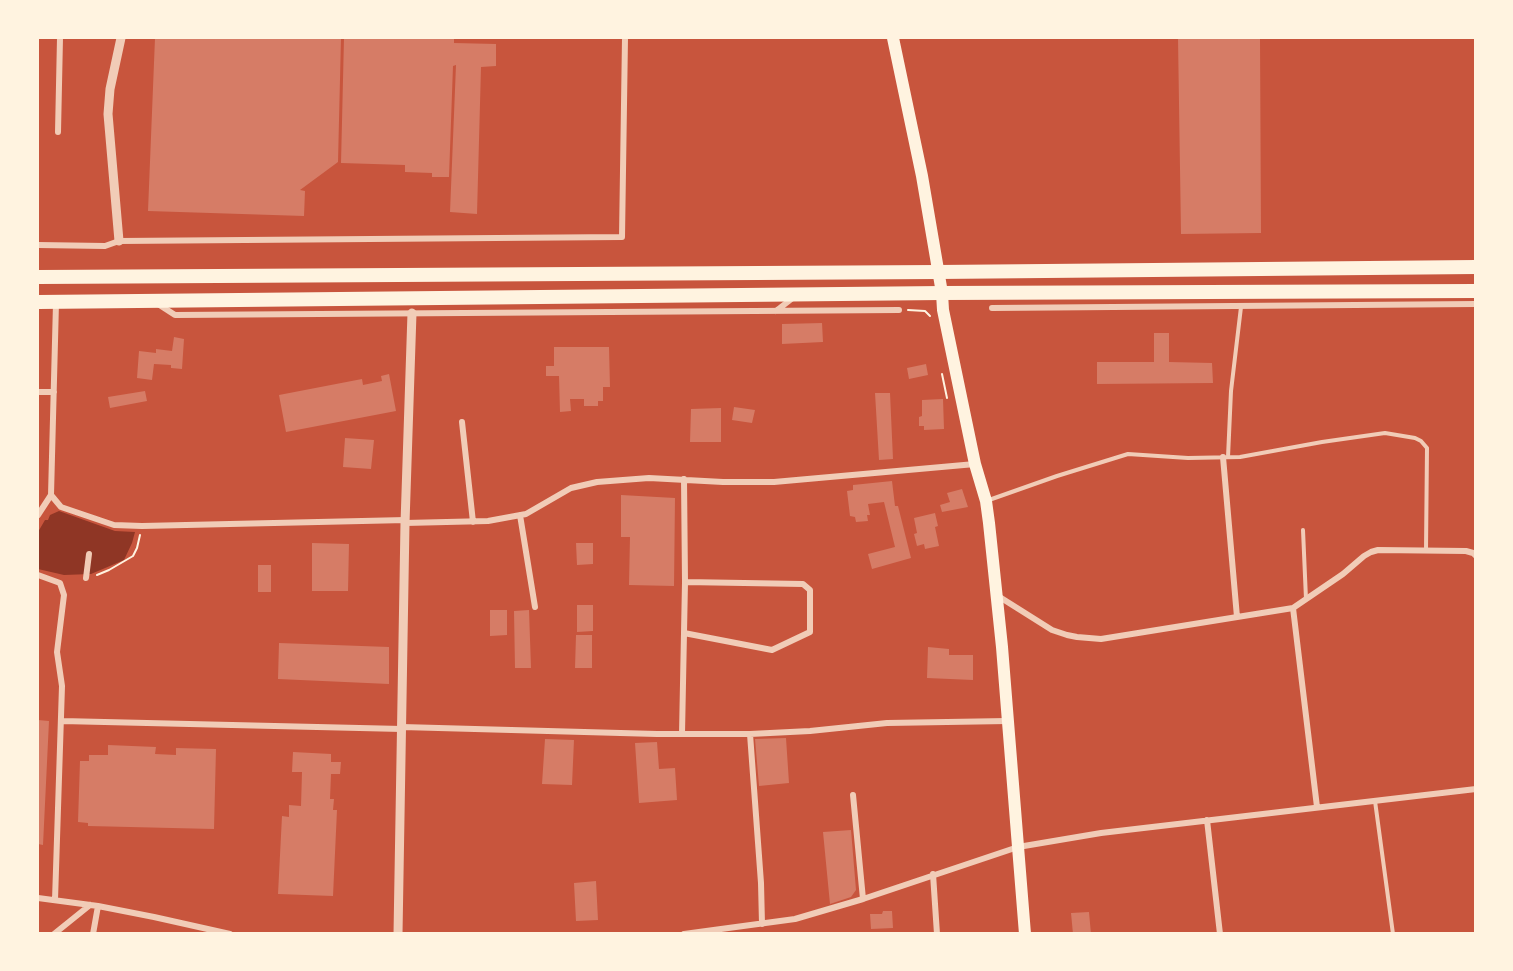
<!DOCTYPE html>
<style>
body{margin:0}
#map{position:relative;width:1513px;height:971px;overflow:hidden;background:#c8553d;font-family:Inter,sans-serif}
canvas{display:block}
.frame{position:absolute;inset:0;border:39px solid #fff3e0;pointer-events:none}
</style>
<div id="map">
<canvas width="1513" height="971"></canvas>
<div class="frame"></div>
</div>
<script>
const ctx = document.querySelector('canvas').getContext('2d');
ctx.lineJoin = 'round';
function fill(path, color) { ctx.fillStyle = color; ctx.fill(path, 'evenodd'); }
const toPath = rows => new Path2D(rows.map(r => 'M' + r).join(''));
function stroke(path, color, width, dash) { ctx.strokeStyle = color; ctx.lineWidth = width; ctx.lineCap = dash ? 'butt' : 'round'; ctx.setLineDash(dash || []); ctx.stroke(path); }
const water = toPath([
 [59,511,115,531,135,532,132,543,124,560,91,574,64,575,38,569,38,532,45,520,48,520,50,515]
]);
const building = toPath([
 [155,38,341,38,338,162,300,190,305,191,304,216,148,211],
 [344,38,454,38,454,43,496,44,496,66,481,67,477,214,450,212,456,65,453,66,449,177,432,177,432,173,405,172,405,165,341,163],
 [1178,38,1260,38,1261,233,1181,234],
 [822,323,823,342,782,344,782,324],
 [1154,333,1169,333,1169,362,1212,363,1213,383,1097,384,1097,362,1154,362],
 [174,337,184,339,182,369,171,368,171,365,154,364,152,380,137,378,139,351,156,353,156,349,172,351],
 [554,347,609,347,610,387,603,387,603,401,598,401,598,406,584,406,584,399,570,399,571,411,560,412,559,376,546,376,546,366,554,366],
 [926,364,928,375,909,379,907,368],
 [389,374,396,411,286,432,279,395,362,379,363,385,382,381,381,376],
 [145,391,147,401,110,408,108,397],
 [875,393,890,393,893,459,879,460],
 [943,399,944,429,924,430,924,426,919,426,919,417,922,416,922,400],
 [734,407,755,410,752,423,732,420],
 [721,408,721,442,690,442,691,409],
 [345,438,374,440,371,469,343,467],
 [892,481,895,506,898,506,911,558,872,569,868,554,895,547,884,502,868,504,870,515,867,515,868,521,856,522,855,517,850,516,847,491,853,490,853,485],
 [962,489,968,507,942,512,940,505,950,502,947,493],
 [621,495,675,498,674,586,629,585,630,537,621,537],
 [935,513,938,526,935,527,939,546,925,549,924,544,917,546,914,534,917,533,914,518],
 [312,543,349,544,348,591,312,591],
 [576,543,593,543,593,564,577,565],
 [258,565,271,565,271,592,258,592],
 [577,605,593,605,593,631,577,632],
 [490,610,507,610,507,635,490,636],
 [529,610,531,668,515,668,514,611],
 [576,635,592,635,592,668,575,668],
 [279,643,389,647,389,684,278,679],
 [928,647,949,649,949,655,973,655,973,680,927,678],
 [38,720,49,721,43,845,38,844],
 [786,738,789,783,759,786,755,739],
 [545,739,574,740,572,785,542,784],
 [657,742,659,769,675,768,677,800,639,803,635,743],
 [108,745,156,747,155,754,176,755,176,748,216,749,214,829,88,826,88,823,78,822,80,761,89,761,89,755,108,755],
 [293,752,331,754,331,762,341,762,340,774,331,774,330,799,334,799,333,810,337,810,333,896,278,894,282,816,289,817,289,805,301,806,302,772,292,772],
 [851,830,856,890,851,897,830,904,823,832],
 [596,881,598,920,576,921,574,883],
 [883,911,892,911,893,928,871,929,870,914,882,914],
 [1089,912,1091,934,1073,934,1071,913]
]);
const path = toPath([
 [908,310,925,311,930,316],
 [942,374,947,398],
 [97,575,109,570,133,556,137,548,140,535]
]);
const service = toPath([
 [1228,457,1231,391,1241,307],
 [989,500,1057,476,1128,454,1188,458,1240,457,1322,442,1385,433,1415,438,1421,441,1427,448,1426,550],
 [1303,530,1306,599],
 [1375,801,1393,934]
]);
const minor = toPath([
 [58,132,60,38],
 [38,245,105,246,119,241,622,237,625,38],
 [158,304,175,315,899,310],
 [992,308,1476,304],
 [776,311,794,297],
 [38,392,54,392],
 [462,422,473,522],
 [1223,457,1237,617],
 [51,495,61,507,114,525,142,526,406,520],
 [38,515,51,495,56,303],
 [520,515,535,607],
 [405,523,488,521,526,514,571,488,597,482,649,478,723,482,774,482,975,464],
 [38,575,60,583,64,595,57,652,62,686,55,900],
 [86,578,89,554],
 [998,596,1052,630,1067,635,1077,637,1101,639,1293,608,1343,574,1364,556,1371,552,1378,550,1466,551,1473,553,1476,556],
 [1293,608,1317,807],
 [684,633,772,650,810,632,810,590,803,584,685,582],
 [62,721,402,729],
 [402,727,657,734,750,734,810,731,887,723,1007,721],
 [682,734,685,582,684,479],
 [750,734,761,883,762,924],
 [853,795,863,899],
 [1207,820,1220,934],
 [933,874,937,934],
 [38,898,98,906,154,917,230,934],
 [54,934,90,905],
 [93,934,98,906],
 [684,934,795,919,863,899,1018,847,1101,833,1476,789]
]);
const tertiary = toPath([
 [119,241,108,114,110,89,121,38],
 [398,934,405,523,412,313]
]);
const primary = toPath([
 [893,38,922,176,942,293,943,310,975,464,986,501,989,523,1002,647,1025,934]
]);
const trunk = toPath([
 [38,277,938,272,1476,267],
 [38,302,942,293,1476,291]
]);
fill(water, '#8f3625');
fill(building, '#d67c66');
stroke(path, '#fff3e0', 2);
stroke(service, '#f1ccb7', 4);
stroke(minor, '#f1ccb7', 6);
stroke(tertiary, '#f1ccb7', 9);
stroke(primary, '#fff3e0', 12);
stroke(trunk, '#fff3e0', 14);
</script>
